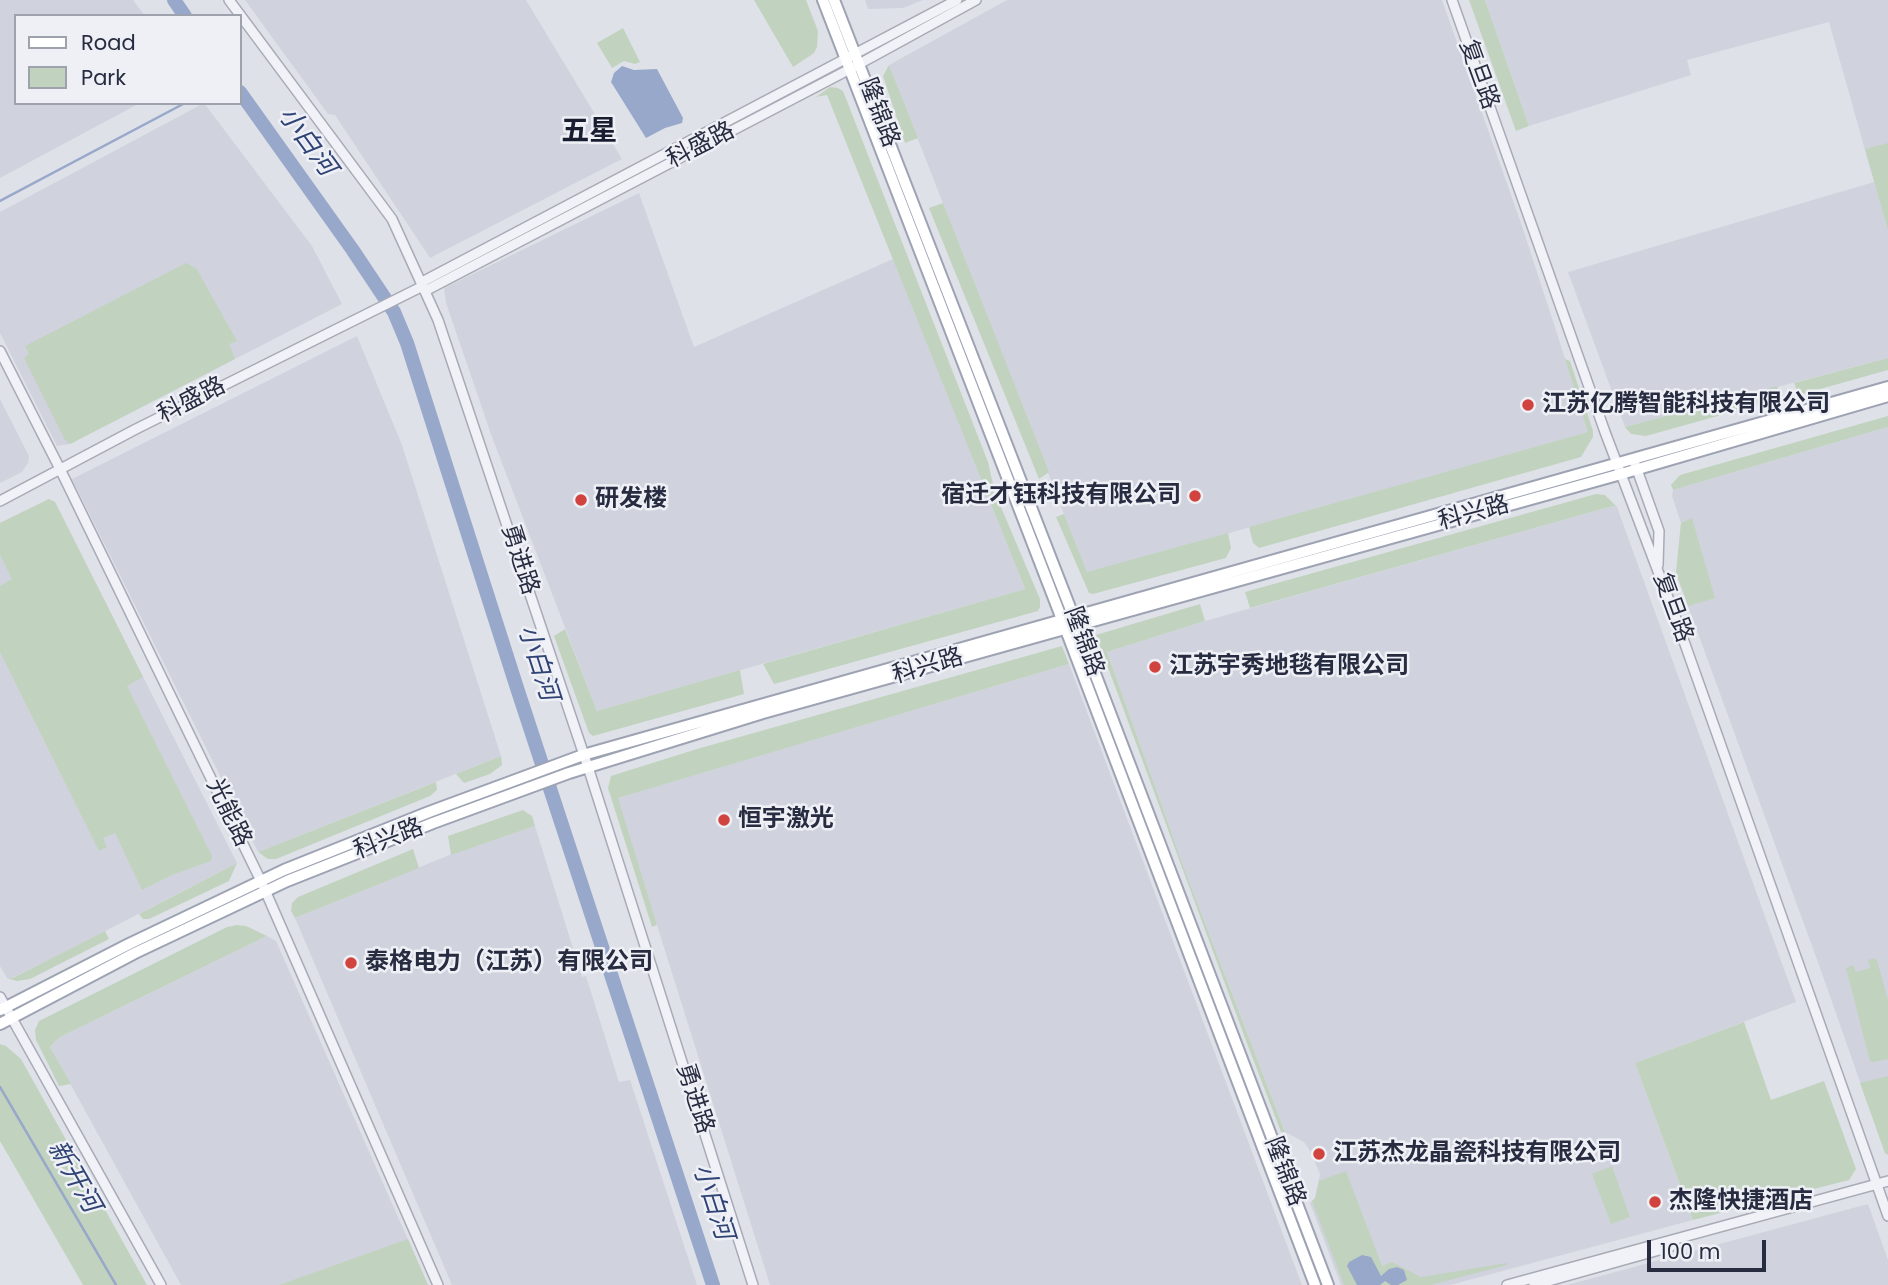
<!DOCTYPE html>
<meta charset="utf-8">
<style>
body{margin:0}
#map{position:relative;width:1888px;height:1285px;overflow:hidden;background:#dfe1e8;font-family:Poppins,sans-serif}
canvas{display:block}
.legend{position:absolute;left:14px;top:14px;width:228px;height:91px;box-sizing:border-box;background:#eef0f6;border:2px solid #9ea2ad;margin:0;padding:9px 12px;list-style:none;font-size:21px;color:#272c40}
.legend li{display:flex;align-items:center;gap:14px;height:35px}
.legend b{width:35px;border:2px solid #9ea2ad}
.scale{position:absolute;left:1647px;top:1240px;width:119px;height:32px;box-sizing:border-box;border:4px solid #272c40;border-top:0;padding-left:9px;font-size:21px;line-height:24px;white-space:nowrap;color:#272c40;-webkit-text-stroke:5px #eef0f6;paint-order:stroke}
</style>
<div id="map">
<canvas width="1888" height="1285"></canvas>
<ul class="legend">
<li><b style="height:9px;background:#fff"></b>Road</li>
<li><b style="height:19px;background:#c1d3bf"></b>Park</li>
</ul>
<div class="scale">100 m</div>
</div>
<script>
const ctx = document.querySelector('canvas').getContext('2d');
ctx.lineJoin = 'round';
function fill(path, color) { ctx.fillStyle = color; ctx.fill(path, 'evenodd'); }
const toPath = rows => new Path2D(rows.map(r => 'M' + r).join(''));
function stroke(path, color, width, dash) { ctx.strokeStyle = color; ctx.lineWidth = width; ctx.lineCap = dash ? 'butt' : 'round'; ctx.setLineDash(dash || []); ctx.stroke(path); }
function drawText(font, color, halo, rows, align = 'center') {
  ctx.font = font + ' Poppins,"Noto Sans SC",sans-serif'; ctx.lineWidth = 5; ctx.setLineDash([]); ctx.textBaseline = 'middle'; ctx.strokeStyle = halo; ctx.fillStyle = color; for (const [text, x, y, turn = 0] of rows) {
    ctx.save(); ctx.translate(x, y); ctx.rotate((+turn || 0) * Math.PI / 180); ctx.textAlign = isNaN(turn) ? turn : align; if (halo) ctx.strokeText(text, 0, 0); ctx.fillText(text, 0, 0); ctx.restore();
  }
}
const built = toPath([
 [0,0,133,0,145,16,16,16,16,103,140,103,0,178],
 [245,0,526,0,622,159,430,258,335,115,328,114],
 [865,0,923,0,903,8,868,9],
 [1007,0,1442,0,1522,226,1589,432,1087,573,889,65],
 [1485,0,1888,0,1888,358,1625,427,1568,272,1874,182,1829,22,1687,60,1691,75,1529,126],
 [204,103,312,246,342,304,70,444,57,446,0,333,0,212],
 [639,193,694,347,893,259,1025,589,597,711,492,437,446,303,444,288],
 [357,336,402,445,501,756,258,852,72,479],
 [0,399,29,456,28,463,22,472,0,483],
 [1888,427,1888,1155,1885,1153,1820,968,1676,573,1681,523,1672,496,1673,490],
 [49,499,55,502,237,863,55,957,12,978,7,978,0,966,0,523],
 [1613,506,1617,507,1796,1002,1635,1063,1693,1220,1450,1285,1341,1285,1310,1203,1315,1198,1320,1174,1310,1151,1304,1142,1285,1132,1187,876,1107,652,1205,621],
 [1069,664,1302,1285,770,1285,617,798],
 [535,826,582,977,586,976,619,1082,630,1080,697,1285,452,1285,295,918,447,856],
 [267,936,276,941,428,1285,181,1285,50,1047,60,1037],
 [1868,1204,1888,1260,1888,1285,1567,1285]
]);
const green = toPath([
 [754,0,806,0,818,31,817,47,814,53,793,67],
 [1469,0,1485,0,1529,126,1516,131],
 [623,28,640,62,635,64,624,61,612,68,597,43],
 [889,65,918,138,905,143,883,76],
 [830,87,838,88,843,91,988,462,995,493,1040,599,1040,607,1038,611,774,684,763,664,1025,589,827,95,816,97],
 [1888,143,1888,230,1865,149],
 [943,203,1049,472,1039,479,929,208],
 [186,263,196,268,199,273,237,341,229,344,235,359,70,444,65,440,24,358,29,354,25,346],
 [1888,358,1888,370,1799,395,1794,383],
 [1565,359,1570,361,1593,431,1593,437,1581,457,1259,548,1253,543,1249,527,1588,432],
 [1778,386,1775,399,1768,402,1646,436,1631,434,1625,427],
 [1888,416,1888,427,1673,490,1671,485,1680,475],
 [1596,494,1605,495,1617,507,1613,506,1250,608,1245,592],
 [49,499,55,502,143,677,127,686,212,856,211,861,172,875,142,890,115,833,103,838,107,847,99,851,0,652,0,586,12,579,0,555,0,523],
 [1064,514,1087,572,1228,533,1231,548,1226,558,1093,594,1089,593,1056,517],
 [1692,518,1715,598,1688,606,1676,573,1681,523],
 [1200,604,1205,621,1107,652,1187,876,1285,1132,1281,1132,1248,1046,1096,635],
 [565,629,597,711,740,670,744,694,593,736,589,733,554,636],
 [1062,646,1069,664,618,798,657,925,652,927,608,788,611,776,697,749],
 [501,756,502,765,490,774,464,783,456,774],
 [436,782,437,790,430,796,276,859,268,859,258,852],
 [523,810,532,816,535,826,451,855,448,836],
 [413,849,419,868,295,918,291,911,292,903,298,897],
 [237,863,229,881,149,919,143,919,139,914],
 [237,925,246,926,267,936,60,1037,50,1047,71,1084,59,1086,36,1040,35,1030,39,1021,227,927],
 [105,931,109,939,30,979,17,981,7,978,13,978],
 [1875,958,1877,960,1888,1000,1888,1059,1874,1062,1871,1062,1869,1058,1846,968,1853,965,1856,972,1870,968,1868,960],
 [1744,1022,1771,1100,1824,1081,1856,1169,1849,1180,1693,1220,1635,1063],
 [0,1044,6,1046,21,1059,147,1285,83,1285,0,1141],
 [1888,1076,1888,1155,1885,1153,1860,1083],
 [1612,1166,1630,1217,1611,1224,1592,1174],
 [1346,1171,1382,1266,1392,1262,1421,1277,1507,1263,1507,1265,1431,1285,1344,1285,1312,1201,1315,1198,1319,1181],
 [408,1239,428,1285,279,1285]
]);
const water = toPath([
 [622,66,634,70,657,69,683,118,682,123,665,128,646,138,611,82,614,73],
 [1362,1255,1371,1257,1381,1276,1389,1269,1397,1267,1404,1270,1407,1280,1398,1285,1391,1285,1385,1281,1380,1285,1357,1285,1347,1266,1349,1262]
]);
const stream = toPath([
 [0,201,185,103],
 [0,1087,116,1285]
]);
const river = toPath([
 [174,0,185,16],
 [240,92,352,249,394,312,407,343,517,688,713,1285]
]);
const minor = toPath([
 [229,0,392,219,438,320,588,767,753,1285],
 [1452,0,1605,432,1675,616,1888,1216],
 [422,282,957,0],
 [425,291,850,69,976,0],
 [0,351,60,469,261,881,438,1285],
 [1635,464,1659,531,1658,565],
 [0,501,136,429,423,286],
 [0,997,161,1285],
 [1507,1285,1888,1181],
 [1534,1285,1670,1247]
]);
const major = toPath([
 [823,0,1058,609,1315,1285],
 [834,0,1069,605,1328,1285],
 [0,1010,129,944,284,870,429,812,583,755,1888,387],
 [0,1024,135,953,287,881,433,823,569,773,763,713,1621,474,1888,396]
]);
const markers = [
 [1528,405,7,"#d1433f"],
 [1195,496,7,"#d1433f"],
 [581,500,7,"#d1433f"],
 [1155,667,7,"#d1433f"],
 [724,820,7,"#d1433f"],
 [351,963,7,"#d1433f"],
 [1319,1154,7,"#d1433f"],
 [1655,1202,7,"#d1433f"]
];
const streetNames = [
 ["复旦路",1478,75,70],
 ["隆锦路",878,113,69],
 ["科盛路",701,146,-27],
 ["科盛路",192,401,-27],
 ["科兴路",1474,514,-15],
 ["勇进路",519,560,72],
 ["复旦路",1672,608,70],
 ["隆锦路",1083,642,70],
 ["科兴路",928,667,-16],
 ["光能路",228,813,64],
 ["科兴路",389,840,-21],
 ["勇进路",694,1099,72],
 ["隆锦路",1284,1172,69]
];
const poiNames = [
 ["江苏亿腾智能科技有限公司",1542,405],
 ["宿迁才钰科技有限公司",1181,496,"right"],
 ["研发楼",595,500],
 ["江苏宇秀地毯有限公司",1169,667],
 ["恒宇激光",738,820],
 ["泰格电力（江苏）有限公司",365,963],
 ["江苏杰龙晶瓷科技有限公司",1333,1154],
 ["杰隆快捷酒店",1669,1202]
];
const waterNames = [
 ["小白河",306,142,54],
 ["小白河",537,663,72],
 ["新开河",73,1177,60],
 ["小白河",712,1202,72]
];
const quarterNames = [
 ["五星",589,133]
];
fill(built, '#d0d3dd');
fill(green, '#c1d3bf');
fill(water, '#98a8ca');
stroke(stream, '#98a8ca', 2.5);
stroke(river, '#98a8ca', 14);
stroke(minor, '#a8abb6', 12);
stroke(major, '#9ea3b4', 14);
stroke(minor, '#f1f2f7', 9);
stroke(major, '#fff', 10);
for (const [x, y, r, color] of markers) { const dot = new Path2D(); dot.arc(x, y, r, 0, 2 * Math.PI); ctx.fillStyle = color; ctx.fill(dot); stroke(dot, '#eef0f6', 2.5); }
drawText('24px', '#272c40', '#eef0f6', streetNames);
drawText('bold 24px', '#272c40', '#eef0f6', poiNames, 'left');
drawText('italic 26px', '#304375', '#eef0f6', waterNames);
drawText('bold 28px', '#191d30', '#eef0f6', quarterNames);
</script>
